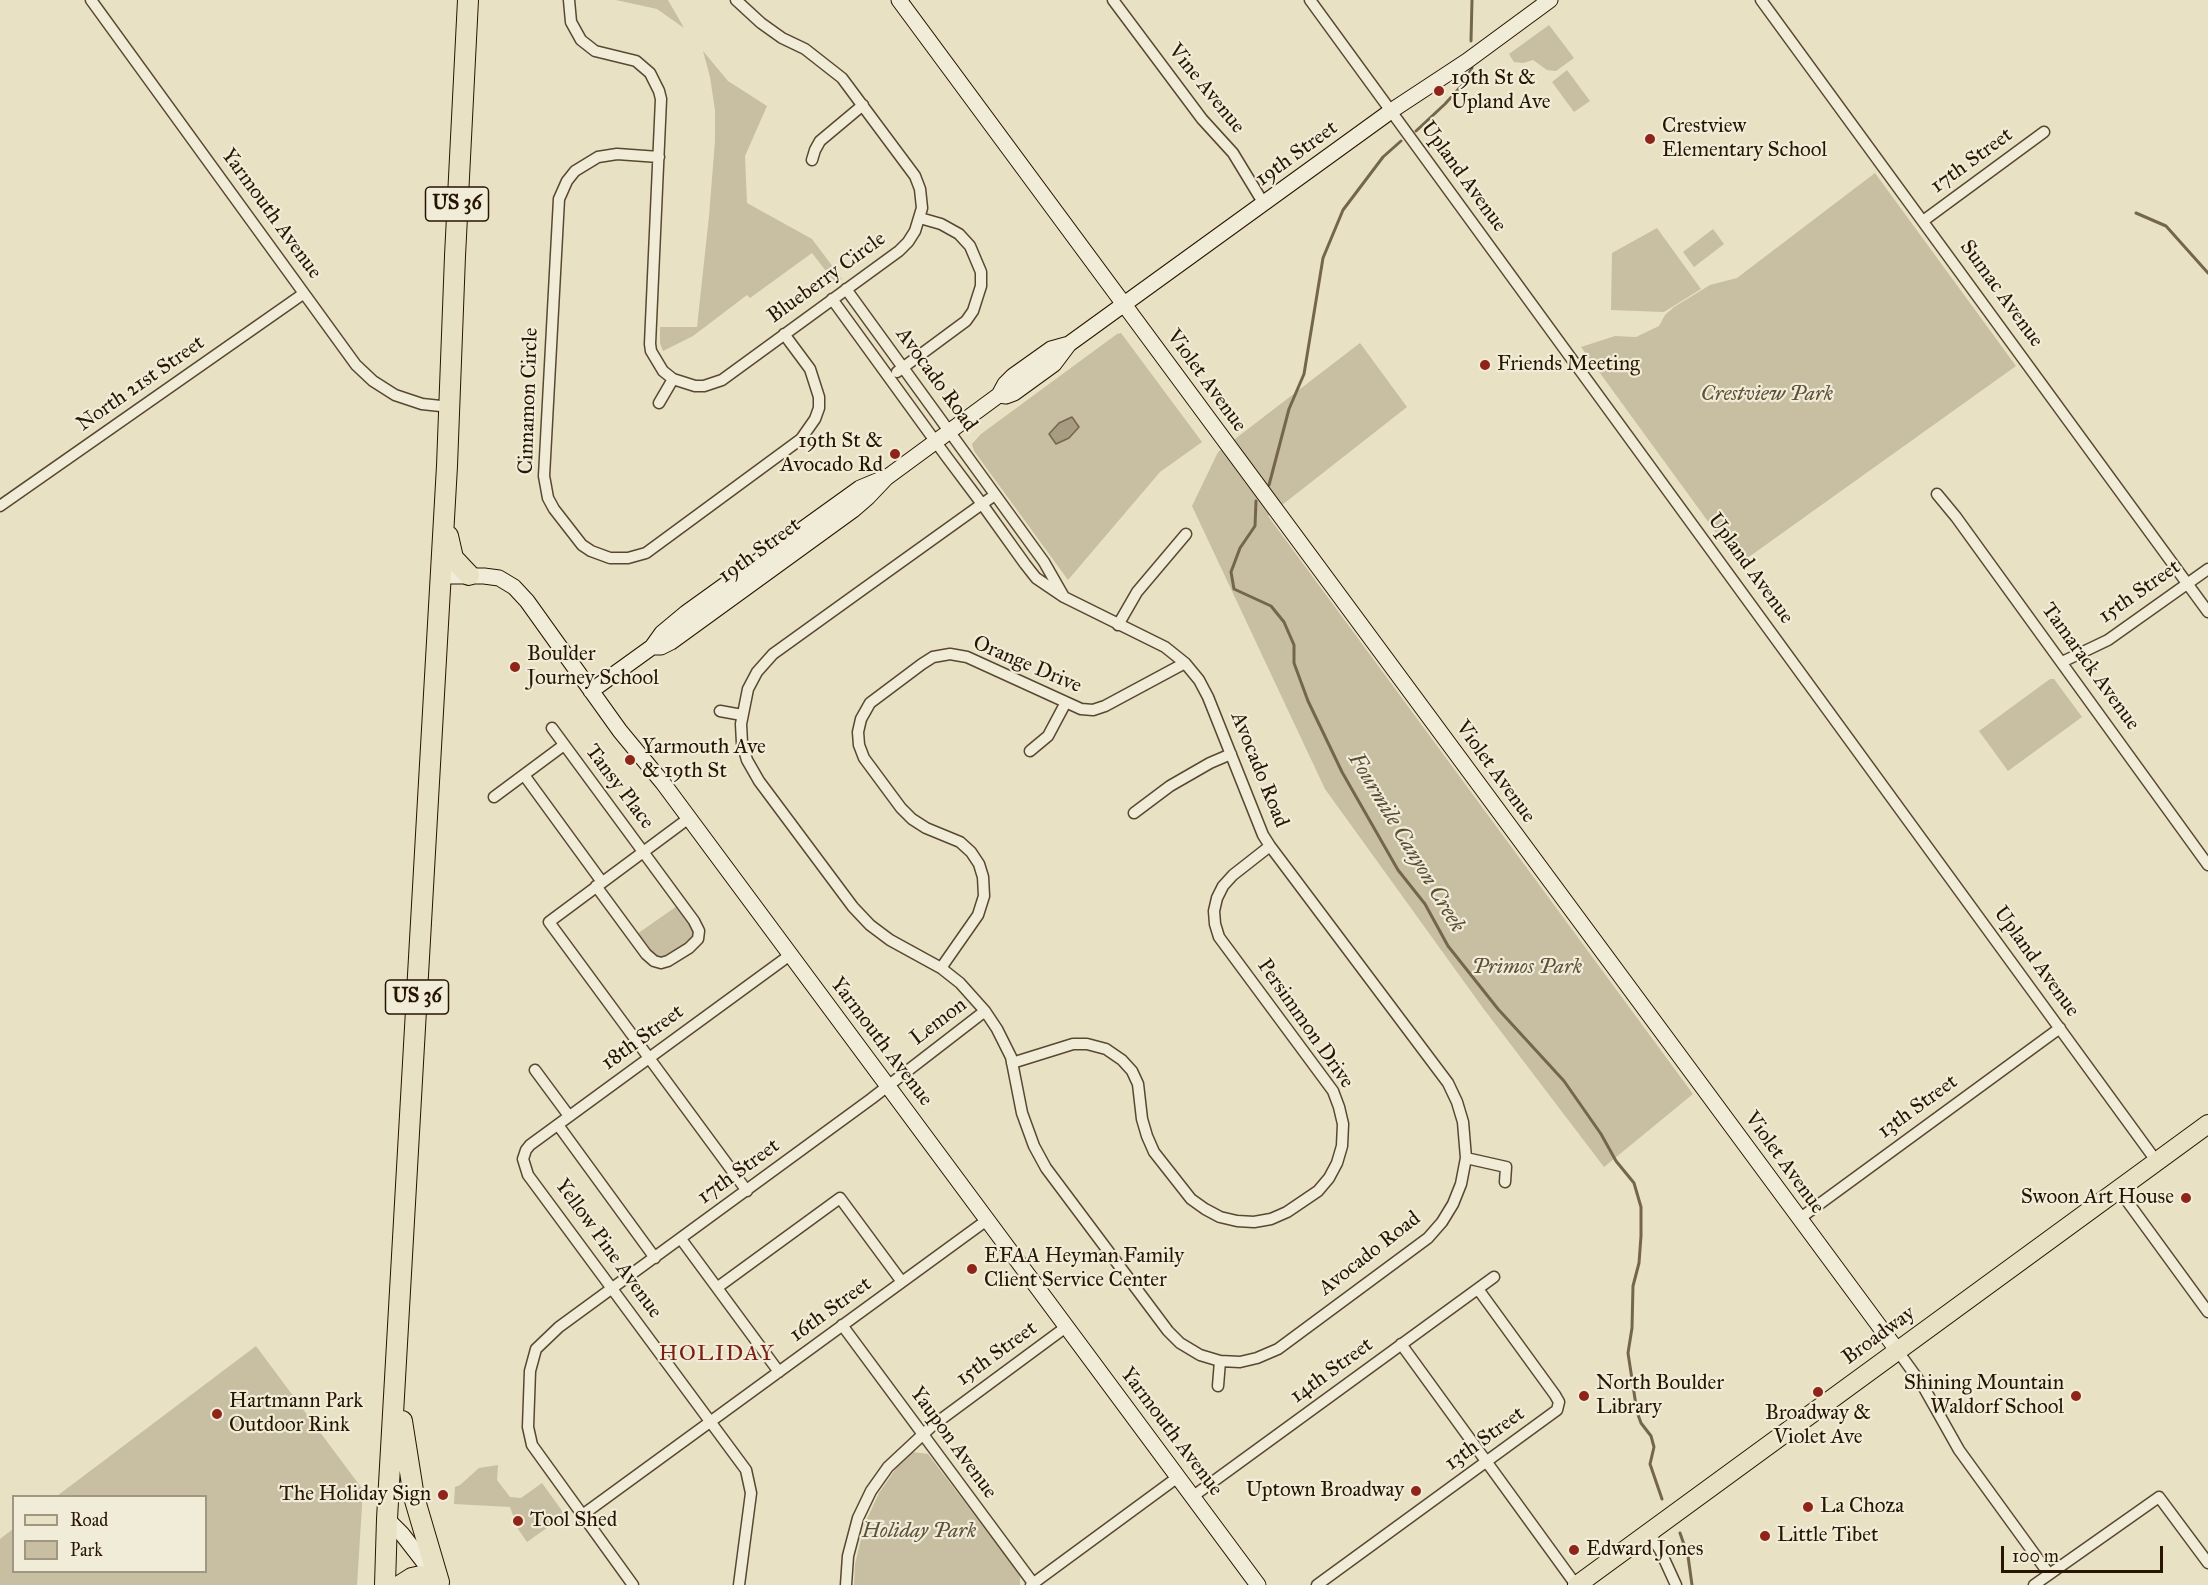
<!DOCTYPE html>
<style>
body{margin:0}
#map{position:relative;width:2208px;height:1585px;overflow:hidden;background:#e9e1c3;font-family:"IM FELL Great Primer",serif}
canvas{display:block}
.legend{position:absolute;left:12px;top:1495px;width:195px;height:78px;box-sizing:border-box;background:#f1ecd8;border:2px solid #a09682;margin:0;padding:8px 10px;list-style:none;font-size:18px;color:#271500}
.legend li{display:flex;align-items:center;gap:12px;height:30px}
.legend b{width:30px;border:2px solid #a09682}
.scale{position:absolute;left:2001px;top:1546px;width:162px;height:27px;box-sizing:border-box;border:3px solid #271500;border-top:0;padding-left:8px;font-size:18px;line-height:21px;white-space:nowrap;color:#271500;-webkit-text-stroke:4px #f1ecd8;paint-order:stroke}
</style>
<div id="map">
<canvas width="2208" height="1585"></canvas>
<ul class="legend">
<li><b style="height:8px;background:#e9e1c3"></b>Road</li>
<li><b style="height:16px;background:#c8bea2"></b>Park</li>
</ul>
<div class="scale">100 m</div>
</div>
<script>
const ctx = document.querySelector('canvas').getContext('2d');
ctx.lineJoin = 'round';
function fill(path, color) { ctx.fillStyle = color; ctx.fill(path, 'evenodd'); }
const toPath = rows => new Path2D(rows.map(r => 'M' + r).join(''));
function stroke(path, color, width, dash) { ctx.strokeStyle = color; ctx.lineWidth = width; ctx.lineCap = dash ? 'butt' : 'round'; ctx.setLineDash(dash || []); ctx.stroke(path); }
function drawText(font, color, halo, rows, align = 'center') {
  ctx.font = font + ' "IM FELL Great Primer",serif'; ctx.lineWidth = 4.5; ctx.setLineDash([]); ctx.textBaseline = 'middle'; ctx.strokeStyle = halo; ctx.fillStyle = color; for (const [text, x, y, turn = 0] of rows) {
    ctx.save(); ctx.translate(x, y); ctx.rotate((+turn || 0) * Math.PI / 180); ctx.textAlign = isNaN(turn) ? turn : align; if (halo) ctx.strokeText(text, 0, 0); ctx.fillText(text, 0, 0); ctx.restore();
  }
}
const green = toPath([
 [616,0,668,0,684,28,657,9],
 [1549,25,1574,58,1556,71,1547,70,1533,60,1523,63,1514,62,1509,54],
 [703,51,728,81,767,106,745,156,747,203,812,239,842,279,836,284,812,253,750,298,747,295,693,336,663,351,660,343,660,327,697,327,709,216,715,141,715,110,710,77],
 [1567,70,1590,101,1574,112,1552,82],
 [1875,173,2016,366,1739,564,1581,347,1615,336,1636,337,1659,326,1665,315,1674,307,1710,285,1737,278],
 [1657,228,1701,289,1664,312,1611,310,1612,253],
 [1713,229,1724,244,1694,267,1683,252],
 [1121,333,1202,442,1160,472,1068,580,974,451,972,444,981,434,1117,334],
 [1360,343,1407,407,1268,516,1693,1094,1604,1167,1483,1008,1325,789,1192,506,1218,452],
 [2050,679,2054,679,2082,717,2008,771,1979,731],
 [677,906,692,927,693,937,674,952,659,958,653,955,637,934],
 [256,1346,363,1490,357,1585,0,1585,0,1539,13,1529,14,1572,206,1572,206,1496,57,1496],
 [912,1452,928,1454,1020,1575,1020,1585,854,1585,855,1564,865,1523,879,1493,897,1467],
 [498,1465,497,1480,510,1497,521,1498,542,1483,565,1515,527,1542,518,1529,510,1507,454,1504,455,1487,460,1485,479,1468]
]);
const water = toPath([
 [1072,417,1079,427,1069,438,1056,444,1049,434,1059,423,1072,417]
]);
const stream = toPath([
 [1471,41,1472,0],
 [1416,131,1445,104,1463,84,1472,68],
 [2136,213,2166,226,2208,273],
 [1269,485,1289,409,1304,374,1323,258,1343,210,1383,157,1401,141],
 [1256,501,1255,526,1240,548,1231,572,1234,589,1271,606,1284,622,1294,645,1294,663,1308,701,1342,772,1398,870,1425,904,1448,946,1498,1009,1564,1081,1601,1134,1616,1161,1634,1183,1641,1207,1641,1236,1639,1263,1633,1286,1632,1328,1628,1353,1637,1412,1641,1423,1651,1436,1654,1447,1650,1464,1662,1499],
 [1680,1533,1688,1556,1692,1585]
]);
const street = toPath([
 [91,0,356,365,373,381,395,395,422,404,450,407],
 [569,0,571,22,581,40,595,51,636,61,650,73,659,91,661,99,650,344,651,351,663,371,673,379,695,386,704,386,722,380,899,251,908,242,915,231,922,208,920,189,915,176,842,78,805,49,782,38,761,23,736,0],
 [1113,0,1202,119,1233,153,1264,204],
 [1310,0,2157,1162],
 [1761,0,2208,612],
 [659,157,617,154,598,157,575,171,567,181,559,199,544,476,548,498,554,509,582,545,591,551,610,558,628,558,646,553,801,439,815,419,819,408,819,397,810,369,784,334],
 [812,160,815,150,820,141,863,105],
 [1923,221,2044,132],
 [846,289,1044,562,1064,597],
 [832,299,946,456,982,504,1025,564,1036,578,1064,597,1165,647,1185,663,1199,680,1208,697,1263,835,1270,846,1448,1083,1457,1102,1463,1122,1466,1158,1461,1184,1453,1204,1442,1222,1428,1238,1278,1349,1257,1358,1240,1362,1220,1361,1200,1355,1180,1343,1168,1331,1046,1168,1034,1146,1022,1113,1011,1057,997,1029,985,1011,960,983,941,968,890,940,870,925,853,907,759,781,747,760,742,743,741,724,748,689,757,672,773,654,855,595,982,504,995,495],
 [897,372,966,321,973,311,981,286,981,272,970,246,959,234,941,224,920,218],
 [659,403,673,379],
 [1937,494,1956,517,2208,865],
 [0,506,303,294],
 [1118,625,1137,592,1186,534],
 [2062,662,2108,640,2208,569],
 [720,711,742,715],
 [552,728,694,921,699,931,698,939,689,948,668,961,661,963,654,961,646,954,596,886],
 [1030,751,1048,736,1065,704],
 [524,775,602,882],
 [494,797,564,745],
 [1134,813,1170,786,1210,763,1231,754],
 [689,818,549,922,747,1191],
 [941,968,978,915,984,896,983,877,979,864,971,852,960,842,926,828,912,819,901,808,864,758,859,745,858,732,861,719,870,703,922,664,933,657,950,654,967,657,1081,709,1093,710,1105,706,1185,663],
 [1012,1063,1073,1044,1087,1044,1106,1049,1122,1060,1132,1071,1138,1084,1142,1119,1147,1136,1154,1152,1191,1199,1205,1209,1220,1217,1237,1221,1254,1222,1271,1219,1287,1212,1318,1191,1329,1178,1337,1163,1342,1146,1343,1124,1339,1107,1333,1091,1219,937,1215,924,1214,911,1217,898,1223,886,1233,875,1270,846],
 [535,1070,569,1116],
 [558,1125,655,1258],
 [1466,1158,1506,1167,1505,1182],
 [2119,1190,2208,1312],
 [1799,1219,2060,1028],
 [681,1239,779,1372],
 [718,1287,840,1198,902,1282],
 [842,1325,1033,1583],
 [1401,1344,1576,1585],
 [1897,1350,1923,1386,1959,1450,2049,1574],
 [1218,1386,1220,1361],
 [1192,1497,1494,1277],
 [581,1516,987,1220],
 [1649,1533,1660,1550,1676,1585],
 [633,1585,532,1445,528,1427,530,1371,536,1349,559,1327,871,1099,985,1011],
 [739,1585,751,1493,746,1470,528,1175,523,1159,526,1150,530,1145,790,955],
 [846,1585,848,1556,858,1518,871,1491,888,1467,932,1426,1066,1327],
 [1031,1585,1178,1477],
 [1317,1585,1557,1410,1559,1402,1555,1395,1478,1289],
 [2034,1585,2159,1497,2208,1563]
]);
const secondary = toPath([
 [899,0,1897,1350],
 [999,395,1006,396,1014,393,1054,364,1069,344,1391,111,1467,61,1550,0],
 [440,576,484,576,499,578,514,587,527,601,620,731,663,783,1258,1585],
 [652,647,661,647,671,642,853,510,868,497,886,478,999,395,1005,384,1013,376,1051,349,1069,344],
 [591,691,652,647,662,633,686,613,860,488,884,478],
 [387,1519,402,1534,433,1574]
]);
const primary = toPath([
 [1577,1585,2208,1124]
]);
const highway = toPath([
 [448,536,453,558,469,575],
 [402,1421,414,1497,439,1582],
 [385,1585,387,1519,447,466,455,256,468,0],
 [401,1585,412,1578,421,1576,439,1582]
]);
const markers = [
 [1439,91,6,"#8f2418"],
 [1650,139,6,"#8f2418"],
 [1485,365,6,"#8f2418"],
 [895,454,6,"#8f2418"],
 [515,667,6,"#8f2418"],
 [630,760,6,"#8f2418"],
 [2186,1198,6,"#8f2418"],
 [972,1269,6,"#8f2418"],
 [1818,1392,6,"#8f2418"],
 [1584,1396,6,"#8f2418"],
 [2076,1396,6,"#8f2418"],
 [217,1414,6,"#8f2418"],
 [1416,1491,6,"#8f2418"],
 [443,1495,6,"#8f2418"],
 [1808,1507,6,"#8f2418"],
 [518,1521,6,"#8f2418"],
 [1765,1536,6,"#8f2418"],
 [1574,1550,6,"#8f2418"]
];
const shields = [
 [457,204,63],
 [417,997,63]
];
const shieldNames = [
 ["US 36",457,204],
 ["US 36",417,997]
];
const poiNames = [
 ["19th St &",1451,79],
 ["Upland Ave",1451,103],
 ["Crestview",1662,127],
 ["Elementary School",1662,151],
 ["Friends Meeting",1497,365],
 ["19th St &",883,442,"right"],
 ["Avocado Rd",883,466,"right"],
 ["Boulder",527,655],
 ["Journey School",527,679],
 ["Yarmouth Ave",642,748],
 ["& 19th St",642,772],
 ["Swoon Art House",2174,1198,"right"],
 ["EFAA Heyman Family",984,1257],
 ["Client Service Center",984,1281],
 ["North Boulder",1596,1384],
 ["Library",1596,1408],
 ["Shining Mountain",2064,1384,"right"],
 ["Waldorf School",2064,1408,"right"],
 ["Hartmann Park",229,1402],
 ["Outdoor Rink",229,1426],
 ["Broadway &",1818,1414,"center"],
 ["Violet Ave",1818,1438,"center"],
 ["Uptown Broadway",1404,1491,"right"],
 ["The Holiday Sign",431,1495,"right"],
 ["La Choza",1820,1507],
 ["Tool Shed",530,1521],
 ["Little Tibet",1777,1536],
 ["Edward Jones",1586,1550]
];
const streetNames = [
 ["Vine Avenue",1206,89,51],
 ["19th Street",1297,154,-36],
 ["17th Street",1972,161,-36],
 ["Upland Avenue",1463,177,54],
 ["Yarmouth Avenue",271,214,54],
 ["Blueberry Circle",827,278,-36],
 ["Sumac Avenue",2001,294,54],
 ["Avocado Road",936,380,54],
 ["Violet Avenue",1206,381,54],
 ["North 21st Street",141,384,-35],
 ["Cinnamon Circle",529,401,-88],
 ["19th Street",760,551,-36],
 ["Upland Avenue",1750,569,54],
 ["15th Street",2140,592,-35],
 ["Orange Drive",1027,665,23],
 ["Tamarack Avenue",2090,667,54],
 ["Avocado Road",1259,770,68],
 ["Violet Avenue",1495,772,54],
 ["Tansy Place",619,787,53],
 ["Upland Avenue",2036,962,54],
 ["Lemon",939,1022,-37],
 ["Persimmon Drive",1305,1024,55],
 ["18th Street",643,1038,-36],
 ["Yarmouth Avenue",881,1042,53],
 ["13th Street",1918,1107,-36],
 ["Violet Avenue",1784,1163,54],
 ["17th Street",739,1172,-36],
 ["Yellow Pine Avenue",608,1249,54],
 ["Avocado Road",1370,1254,-38],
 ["16th Street",831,1310,-36],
 ["Broadway",1879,1336,-36],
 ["15th Street",997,1354,-36],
 ["14th Street",1332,1371,-36],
 ["Yarmouth Avenue",1171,1432,53],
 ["13th Street",1485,1439,-36],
 ["Yaupon Avenue",953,1443,54]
];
const parkNames = [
 ["Crestview Park",1767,395],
 ["Primos Park",1527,968],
 ["Holiday Park",919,1532]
];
const waterNames = [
 ["Fourmile Canyon Creek",1406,843,59]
];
const neighbourhoodNames = [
 ["HOLIDAY",717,1355]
];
fill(green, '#c8bea2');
fill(water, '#a79c81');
stroke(water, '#74664d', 1.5);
stroke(stream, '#74664d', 3);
stroke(street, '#584831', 13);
stroke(secondary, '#271500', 17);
stroke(primary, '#271500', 20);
stroke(highway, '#271500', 22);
stroke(street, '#f1ecd8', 10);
stroke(secondary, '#f1ecd8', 15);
stroke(primary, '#e9e1c3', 18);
stroke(highway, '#e9e1c3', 20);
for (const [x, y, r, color] of markers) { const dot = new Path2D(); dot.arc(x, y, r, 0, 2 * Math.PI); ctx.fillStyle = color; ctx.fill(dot); stroke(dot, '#f1ecd8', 2); }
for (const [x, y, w] of shields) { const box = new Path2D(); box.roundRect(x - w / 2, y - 17, w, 34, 4.5); ctx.fillStyle = '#f1ecd8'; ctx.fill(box); stroke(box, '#271500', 1.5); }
drawText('bold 20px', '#271500', null, shieldNames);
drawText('21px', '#271500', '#f1ecd8', poiNames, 'left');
drawText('21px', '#271500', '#f1ecd8', streetNames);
drawText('italic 21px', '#5f5039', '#f1ecd8', parkNames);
drawText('italic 22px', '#5a4b34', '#f1ecd8', waterNames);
ctx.letterSpacing = '1.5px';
drawText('22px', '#7a1f14', '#f1ecd8', neighbourhoodNames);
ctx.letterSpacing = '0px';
</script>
